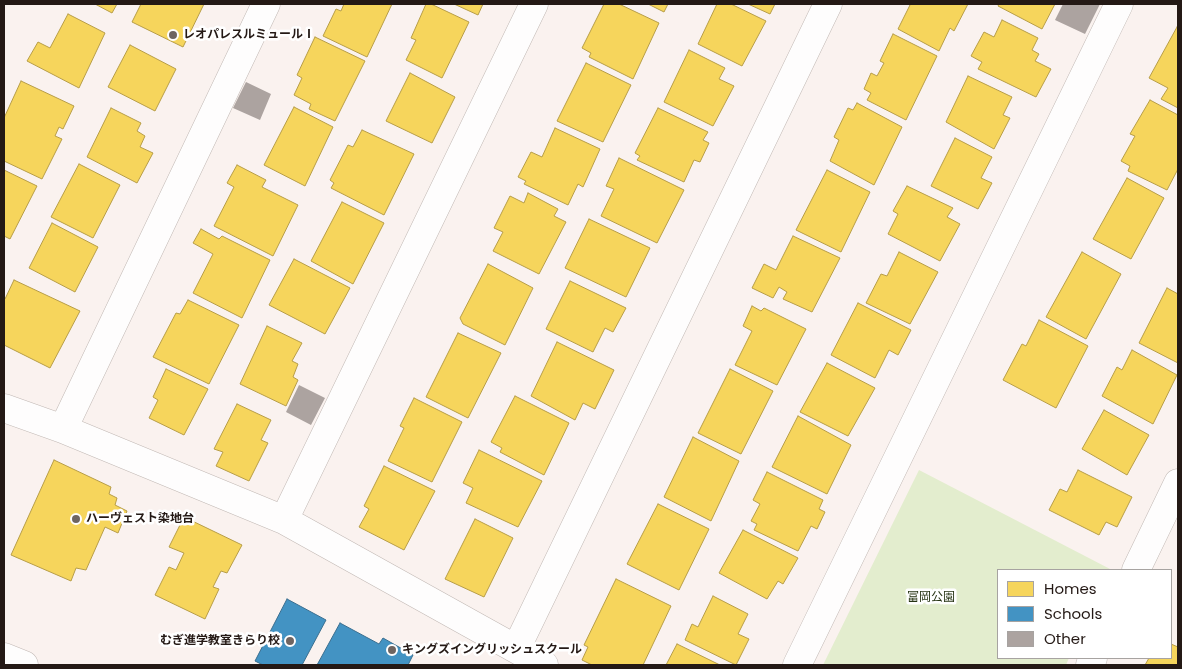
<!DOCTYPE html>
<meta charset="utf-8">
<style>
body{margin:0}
#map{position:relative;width:1182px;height:669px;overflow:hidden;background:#faf2ef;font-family:Poppins,sans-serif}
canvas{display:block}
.frame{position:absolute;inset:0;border:5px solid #241915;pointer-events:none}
.legend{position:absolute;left:997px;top:569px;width:175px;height:90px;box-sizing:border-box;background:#fff;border:1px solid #a7a3a1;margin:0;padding:6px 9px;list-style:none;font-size:15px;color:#241915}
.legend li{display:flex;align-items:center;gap:10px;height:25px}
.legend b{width:25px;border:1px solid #a7a3a1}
</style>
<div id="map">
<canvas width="1182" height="669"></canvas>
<div class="frame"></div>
<ul class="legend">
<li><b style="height:14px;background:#f6d55c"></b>Homes</li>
<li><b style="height:14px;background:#4393c3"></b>Schools</li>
<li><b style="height:14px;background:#aca3a0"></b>Other</li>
</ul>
</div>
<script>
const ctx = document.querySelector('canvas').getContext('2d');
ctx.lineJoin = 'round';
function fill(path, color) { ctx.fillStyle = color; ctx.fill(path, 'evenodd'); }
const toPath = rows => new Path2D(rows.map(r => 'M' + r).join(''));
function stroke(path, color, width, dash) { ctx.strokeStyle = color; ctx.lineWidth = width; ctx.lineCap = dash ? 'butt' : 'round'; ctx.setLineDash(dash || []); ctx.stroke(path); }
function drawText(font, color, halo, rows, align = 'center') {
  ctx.font = font + ' Poppins,"Noto Sans JP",sans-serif'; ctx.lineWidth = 5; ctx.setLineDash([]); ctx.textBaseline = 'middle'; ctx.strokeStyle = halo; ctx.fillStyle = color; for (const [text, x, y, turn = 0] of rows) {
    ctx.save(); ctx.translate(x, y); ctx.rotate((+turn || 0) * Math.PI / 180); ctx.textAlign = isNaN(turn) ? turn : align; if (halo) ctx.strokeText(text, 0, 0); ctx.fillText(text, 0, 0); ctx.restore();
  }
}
const green = toPath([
 [919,470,1112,570,998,570,998,658,1069,658,1066,665,823,665]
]);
const homes = toPath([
 [95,4,117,4,112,13,95,4],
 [141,4,204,4,183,47,132,22,141,4],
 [344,4,392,4,367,57,323,36,336,9,341,11,344,4],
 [426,4,431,4,469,22,442,78,406,60,416,40,411,38,426,4],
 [454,4,483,4,478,15,454,4],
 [604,4,619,4,659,23,633,79,589,57,591,53,582,48,604,4],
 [648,4,668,4,664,12,648,4],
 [717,4,731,4,766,21,742,66,698,44,717,4],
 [748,4,775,4,770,14,748,4],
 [907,4,968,4,954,31,950,28,939,51,898,29,910,5,907,4],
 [999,4,1055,4,1042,29,998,6,999,4],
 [68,14,105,33,79,88,27,61,38,42,50,48,68,14],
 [1002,20,1038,38,1032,50,1039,54,1035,61,1051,69,1036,97,978,69,982,62,971,56,984,32,994,37,1002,20],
 [1177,27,1178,28,1178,108,1161,99,1168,88,1149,78,1177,27],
 [893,34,937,56,906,120,867,100,871,93,864,89,871,73,877,76,884,63,880,61,893,34],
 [315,37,365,61,335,121,309,109,311,104,294,95,302,78,297,75,315,37],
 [130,45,176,69,155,111,108,87,130,45],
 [689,50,725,68,719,79,734,86,713,126,664,102,689,50],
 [586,63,631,85,603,142,557,121,586,63],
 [410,73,455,97,432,143,386,121,410,73],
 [968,76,1012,97,1003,115,1010,118,994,149,946,122,968,76],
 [21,81,74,106,63,129,59,127,55,136,62,139,42,179,4,161,4,118,21,81],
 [1150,100,1178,115,1178,169,1167,190,1128,171,1130,166,1121,161,1135,136,1130,134,1150,100],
 [857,103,902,127,874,185,830,161,839,140,834,137,848,108,853,110,857,103],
 [294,107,333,127,305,186,264,165,294,107],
 [111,108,141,123,137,131,145,136,140,147,153,153,137,183,87,157,111,108],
 [658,108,708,132,703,140,709,143,700,162,694,160,684,182,637,160,640,156,635,153,658,108],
 [555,128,600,149,583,187,578,184,568,205,524,184,526,181,518,177,531,152,542,157,555,128],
 [362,130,414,154,384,215,331,188,334,183,330,180,348,145,353,147,362,130],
 [955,138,992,157,981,178,992,183,978,209,931,186,955,138],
 [619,158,684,190,657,243,601,216,614,189,606,186,619,158],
 [79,164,120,185,93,238,51,217,79,164],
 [237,165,266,180,262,187,298,205,273,256,214,226,234,187,227,183,237,165],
 [4,170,37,186,10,239,4,236,4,170],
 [827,170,870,192,841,252,796,230,827,170],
 [1127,178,1164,198,1131,259,1093,239,1127,178],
 [907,186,953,208,947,217,960,224,940,261,888,234,898,214,893,211,907,186],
 [528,193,558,209,554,216,566,222,539,274,493,251,503,232,494,228,510,196,524,203,528,193],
 [342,202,384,223,353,284,311,261,342,202],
 [589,219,650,248,626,297,565,268,589,219],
 [52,223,98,247,75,292,29,268,52,223],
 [201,229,219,239,222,236,270,260,242,318,193,293,213,254,193,243,201,229],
 [793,236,840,258,812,312,783,299,787,292,779,287,773,298,752,288,764,264,776,270,793,236],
 [899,252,938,272,910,324,866,303,881,274,887,276,899,252],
 [1082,252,1121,274,1086,339,1046,317,1082,252],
 [294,259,350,288,325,334,269,305,294,259],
 [488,264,533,288,505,345,463,324,460,318,488,264],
 [14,280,80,311,50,368,4,345,4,298,5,299,14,280],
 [570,281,626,308,613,332,605,328,593,352,546,329,570,281],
 [1167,288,1178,294,1178,363,1139,343,1167,288],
 [188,300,239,325,209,384,153,357,176,313,180,314,188,300],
 [858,303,911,330,898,355,889,350,875,378,831,355,858,303],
 [752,306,761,311,764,308,806,329,777,385,735,365,752,331,743,326,752,306],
 [1039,320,1088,346,1056,408,1003,380,1022,344,1026,346,1039,320],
 [267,326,302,343,292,361,298,364,293,377,298,380,286,406,240,384,267,326],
 [458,333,501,353,468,418,426,397,458,333],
 [557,342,614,370,595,409,583,403,575,420,531,396,557,342],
 [1132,350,1177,375,1153,424,1102,396,1117,367,1122,370,1132,350],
 [827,363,875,388,848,436,800,412,827,363],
 [166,369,208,389,184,435,149,418,158,400,153,397,166,369],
 [730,369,773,391,741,454,698,433,730,369],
 [515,396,569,423,544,475,500,452,502,448,491,442,515,396],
 [414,398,462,422,432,482,388,461,404,428,400,426,414,398],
 [237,404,271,420,261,440,268,443,249,481,216,466,223,452,214,449,237,404],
 [1104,410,1149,435,1127,475,1082,449,1104,410],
 [798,416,851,445,827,494,772,467,798,416],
 [693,437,739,461,711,521,664,497,693,437],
 [479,450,542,481,518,527,466,503,473,488,463,483,479,450],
 [54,460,111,487,109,494,117,498,115,505,127,511,118,533,105,527,86,570,76,568,71,581,11,555,54,460],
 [384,466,435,491,404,550,359,527,369,509,364,506,384,466],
 [1078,470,1132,497,1117,527,1106,522,1099,535,1049,510,1060,489,1067,492,1078,470],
 [767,472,823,500,819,509,825,512,817,529,811,526,798,551,754,530,757,524,751,521,760,504,753,500,767,472],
 [658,504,709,529,679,590,627,564,658,504],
 [184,517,242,545,227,573,221,571,213,587,219,589,205,619,155,595,169,567,176,570,184,553,169,547,184,517],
 [475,519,513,538,484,597,445,579,475,519],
 [743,530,798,558,783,584,778,581,767,599,719,573,743,530],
 [616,579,671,606,643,665,592,665,582,660,588,647,584,645,616,579],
 [713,596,748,614,738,634,749,639,736,665,685,640,692,624,698,627,713,596],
 [677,644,720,665,666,665,677,644],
 [1171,644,1178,647,1178,665,1145,665,1149,658,1171,658,1171,644]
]);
const schools = toPath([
 [287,599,326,620,302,665,263,665,255,661,287,599],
 [340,623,379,644,383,638,413,655,408,665,317,665,340,623]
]);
const building = toPath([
 [1063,4,1100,4,1085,34,1055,20],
 [246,82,271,94,260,120,233,108],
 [299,385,325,398,311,425,286,412]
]);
const minor = toPath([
 [4,408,63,429,284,520,516,649,544,665],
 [63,429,266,4],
 [284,520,534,4],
 [1136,570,1178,483],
 [516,649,828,4],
 [4,657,24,665],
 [797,665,1119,4],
 [1090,665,1093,658]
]);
const markers = [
 [173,35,5,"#6f6561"],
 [76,519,5,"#6f6561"],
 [290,641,5,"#6f6561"],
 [392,650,5,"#6f6561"]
];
const poiNames = [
 ["レオパレスルミュールⅠ",183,35],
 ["ハーヴェスト染地台",86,519],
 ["むぎ進学教室きらり校",280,641,"right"],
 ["キングズイングリッシュスクール",402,650]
];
const parkNames = [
 ["富岡公園",931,598]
];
fill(green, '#e3edce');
fill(homes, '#f6d55c');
stroke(homes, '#b79d47', 1);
fill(schools, '#4393c3');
stroke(schools, '#3a6e8f', 1);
fill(building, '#aca3a0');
stroke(minor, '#c1b8b4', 29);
stroke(minor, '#fefdfd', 28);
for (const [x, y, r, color] of markers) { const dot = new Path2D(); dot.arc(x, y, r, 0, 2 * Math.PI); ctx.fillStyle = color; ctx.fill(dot); stroke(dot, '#fff', 2); }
drawText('bold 12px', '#241915', '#fff', poiNames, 'left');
drawText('12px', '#263313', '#fff', parkNames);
</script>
